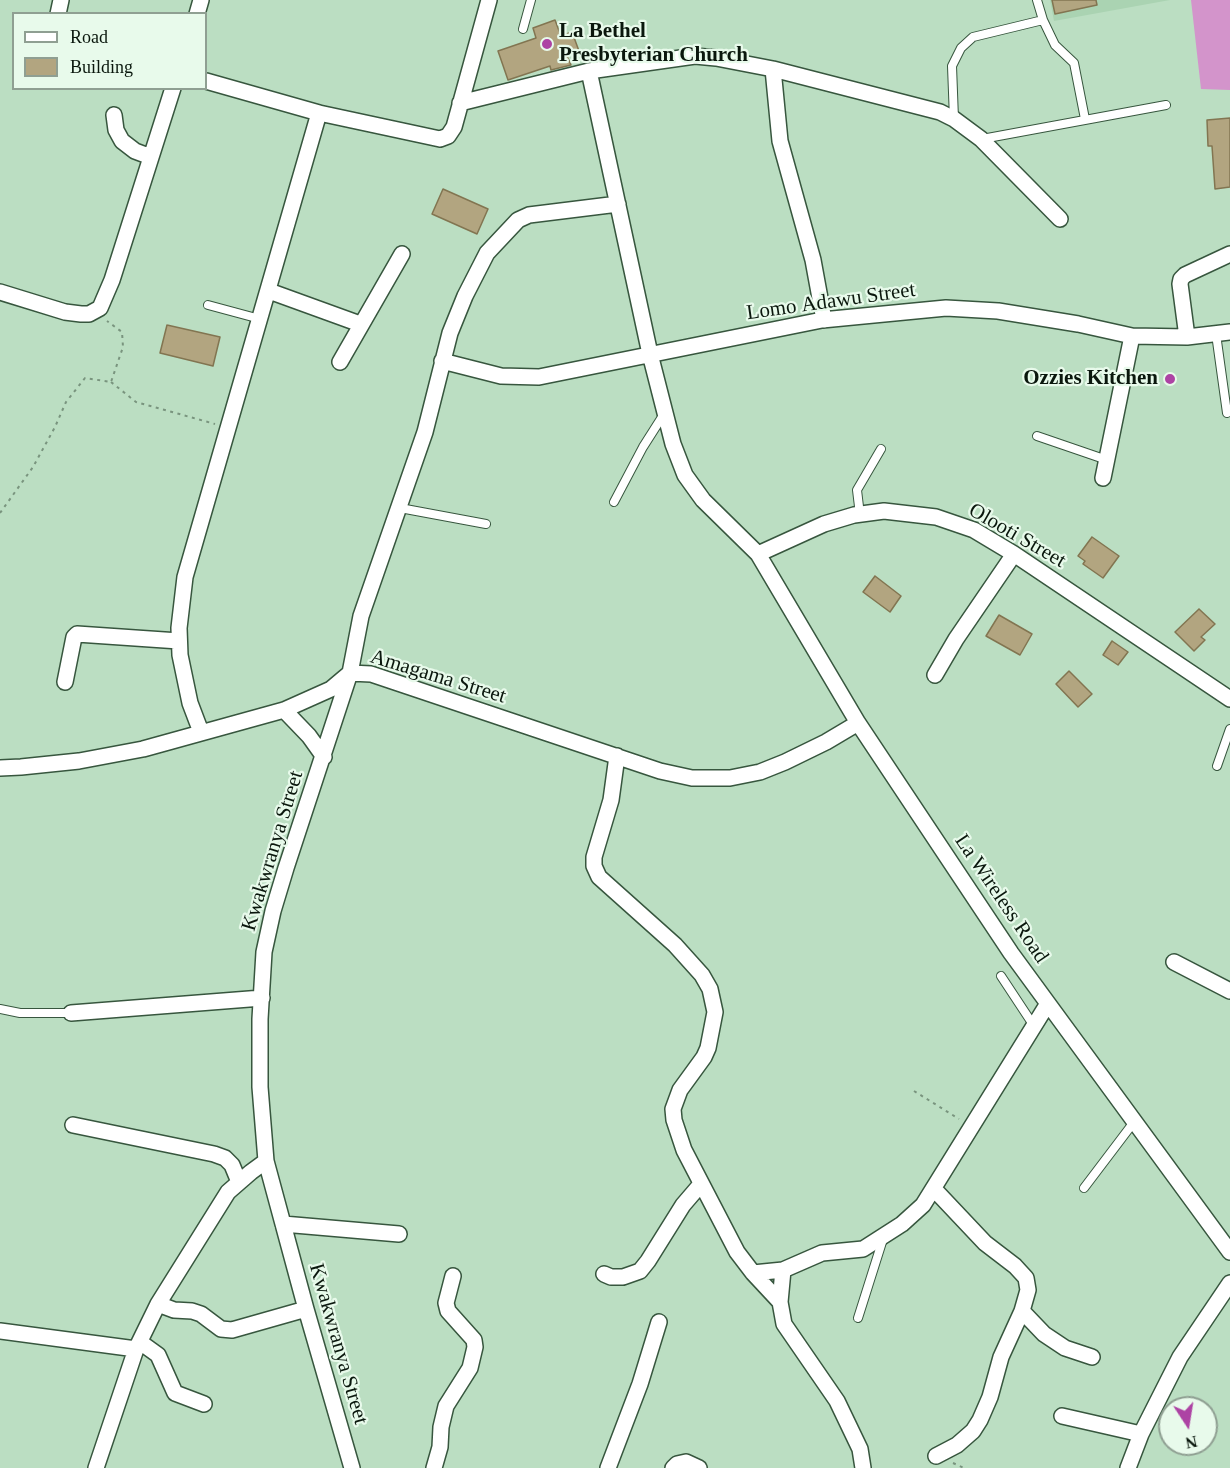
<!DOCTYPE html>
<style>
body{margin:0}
#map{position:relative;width:1230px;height:1468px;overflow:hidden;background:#bbdec2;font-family:"Times New Roman",serif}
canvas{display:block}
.legend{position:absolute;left:12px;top:12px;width:195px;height:78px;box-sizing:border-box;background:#e8faeb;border:2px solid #8f9f92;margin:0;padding:8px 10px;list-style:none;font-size:18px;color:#0a170d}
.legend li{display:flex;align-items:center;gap:12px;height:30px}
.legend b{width:30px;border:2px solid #8f9f92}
.north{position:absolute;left:1158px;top:1396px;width:60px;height:60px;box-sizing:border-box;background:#e8faeb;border:2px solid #8f9f92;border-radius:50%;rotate:168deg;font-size:16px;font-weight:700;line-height:24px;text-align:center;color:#0a170d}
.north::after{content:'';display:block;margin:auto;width:21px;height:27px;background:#ad43a4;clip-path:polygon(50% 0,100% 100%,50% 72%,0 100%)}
</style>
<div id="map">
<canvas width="1230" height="1468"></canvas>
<ul class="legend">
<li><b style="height:8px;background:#fff"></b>Road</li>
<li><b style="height:16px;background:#b2a580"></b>Building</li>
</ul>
<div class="north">N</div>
</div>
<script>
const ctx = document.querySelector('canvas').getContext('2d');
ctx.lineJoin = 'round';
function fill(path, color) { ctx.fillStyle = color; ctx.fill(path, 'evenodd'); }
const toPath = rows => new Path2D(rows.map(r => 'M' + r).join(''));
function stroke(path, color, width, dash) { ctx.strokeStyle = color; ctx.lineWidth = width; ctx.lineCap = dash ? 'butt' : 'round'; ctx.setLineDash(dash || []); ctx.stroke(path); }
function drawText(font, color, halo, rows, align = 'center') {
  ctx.font = font + ' "Times New Roman",serif'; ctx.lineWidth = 4.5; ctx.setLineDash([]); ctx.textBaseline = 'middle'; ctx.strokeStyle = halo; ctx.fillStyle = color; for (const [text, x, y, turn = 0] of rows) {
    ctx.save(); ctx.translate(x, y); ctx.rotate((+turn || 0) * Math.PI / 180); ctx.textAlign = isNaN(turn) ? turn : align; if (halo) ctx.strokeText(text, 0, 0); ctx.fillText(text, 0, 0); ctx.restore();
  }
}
const built = toPath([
 [1050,0,1170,0,1054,21]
]);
const green = toPath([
 [1191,0,1230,0,1230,90,1201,89]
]);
const building = toPath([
 [1052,0,1096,0,1097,5,1055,14,1052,0],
 [555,20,561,36,572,32,579,51,567,56,571,65,551,70,550,66,508,80,498,51,536,38,533,28,555,20],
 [1230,118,1230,187,1215,189,1212,146,1208,146,1207,120,1230,118],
 [443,189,488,209,477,234,432,214,443,189],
 [167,325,220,337,213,366,160,353,167,325],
 [1092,537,1119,556,1103,578,1083,564,1085,561,1078,556,1092,537],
 [875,576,901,596,890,612,863,592,875,576],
 [1199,609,1215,624,1201,637,1205,640,1194,651,1175,632,1199,609],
 [999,615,1032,634,1020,655,986,636,999,615],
 [1112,641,1128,652,1118,665,1103,655,1112,641],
 [1069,671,1092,694,1078,707,1056,684,1069,671]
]);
const path = toPath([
 [111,382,136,402,215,424],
 [0,513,33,467,55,427,66,402,85,378,111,382,123,347,122,332,107,321],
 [914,1091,959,1119],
 [953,1463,964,1468]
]);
const service = toPath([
 [1043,20,1055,45,1074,63,1085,119],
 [523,29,531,0],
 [954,119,952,66,961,48,973,37,1043,20,1037,0],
 [982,139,1166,105],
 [208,305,260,319],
 [1216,334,1227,413],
 [1037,436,1107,460],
 [614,502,643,447,664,414],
 [400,508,486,524],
 [860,515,857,490,881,449],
 [1217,766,1230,729],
 [1001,976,1034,1026],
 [0,1009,20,1013,71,1013],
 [1084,1188,1134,1122],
 [858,1318,883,1239]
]);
const minor = toPath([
 [58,14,61,0],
 [197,14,201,0],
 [773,69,780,141,813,260,824,320],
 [589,71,650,354,673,444,685,475,703,500,758,554,858,723,1011,953,1230,1252],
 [206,81,319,113,440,139,448,136,454,127,489,0],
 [460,103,589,71,695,56,716,58,773,69,940,112,954,119,981,139,1060,219],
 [114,115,116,130,122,141,135,151,151,157],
 [269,291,360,324],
 [0,292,65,312,81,314,89,314,100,308,112,280,173,88],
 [1187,337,1180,284,1181,279,1185,275,1230,254],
 [442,361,501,376,539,377,822,320,946,308,998,311,1078,324,1132,336,1187,337,1230,332],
 [340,362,402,254],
 [1103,478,1132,336],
 [758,554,824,524,854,515,884,511,936,517,974,530,1014,554,1230,699],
 [935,675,956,639,1014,554],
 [65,682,74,637,77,634,179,641],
 [284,710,309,736,324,757],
 [201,732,190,703,180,655,179,628,185,577,319,113],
 [617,756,611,800,594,857,594,866,599,877,675,945,702,975,710,989,715,1012,708,1048,704,1057,680,1090,673,1109,674,1120,684,1150,737,1252,753,1273,780,1302],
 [0,768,21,767,79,761,143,749,284,710,331,689,350,673,371,674,660,771,692,778,730,778,760,772,785,762,826,742,858,723],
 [1174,962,1230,991],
 [71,1013,262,998],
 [73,1125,214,1154,225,1158,232,1165,239,1182],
 [934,1189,985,1243,1015,1266,1026,1278,1028,1290,1022,1311,1001,1357,990,1397,980,1420,973,1431,957,1445,936,1456],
 [283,1224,399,1234],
 [783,1270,780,1302,784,1324,837,1401,860,1449,863,1468],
 [753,1273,783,1270,822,1253,863,1249,902,1224,923,1205,1047,1005],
 [604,1274,611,1277,623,1277,640,1271,648,1261,683,1205,701,1184],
 [158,1304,174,1310,192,1311,201,1314,221,1329,232,1330,306,1309],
 [1022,1311,1044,1334,1065,1348,1092,1357],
 [0,1331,136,1349],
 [140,1342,158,1355,175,1393,204,1404],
 [1062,1416,1141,1434],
 [96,1468,136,1349,158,1304,228,1192,251,1172,266,1161],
 [352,1468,306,1309,266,1161,260,1087,260,1019,264,952,273,911,286,868,350,673,361,616,425,432,450,333,465,296,487,253,518,220,529,215,618,204],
 [434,1468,440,1447,441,1427,446,1406,470,1368,475,1347,474,1340,448,1311,446,1303,453,1276],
 [608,1468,640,1384,659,1322],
 [673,1468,677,1464,686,1462,699,1468],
 [1128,1468,1141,1434,1180,1357,1230,1283]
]);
const markers = [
 [547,44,6,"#ad43a4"],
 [1170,379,6,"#ad43a4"]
];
const poiNames = [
 ["La Bethel",559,32],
 ["Presbyterian Church",559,56],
 ["Ozzies Kitchen",1158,379,"right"]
];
const streetNames = [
 ["Lomo Adawu Street",831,302,-8],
 ["Olooti Street",1017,536,30],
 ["Amagama Street",438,677,17],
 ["Kwakwranya Street",273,851,-73],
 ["La Wireless Road",1001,899,56],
 ["Kwakwranya Street",338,1344,74]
];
fill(built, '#aad3b2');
fill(green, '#d394cb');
fill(building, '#b2a580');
stroke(building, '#827551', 1.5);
stroke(service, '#37563e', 10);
stroke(minor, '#37563e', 18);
stroke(path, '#79947e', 2, [3, 4.5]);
stroke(service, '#fff', 8);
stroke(minor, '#fff', 15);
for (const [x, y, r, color] of markers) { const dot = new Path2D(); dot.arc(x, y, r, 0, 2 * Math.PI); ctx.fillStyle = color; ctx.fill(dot); stroke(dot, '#e8faeb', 2); }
drawText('bold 21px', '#0a170d', '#e8faeb', poiNames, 'left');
drawText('21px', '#0a170d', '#e8faeb', streetNames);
</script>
